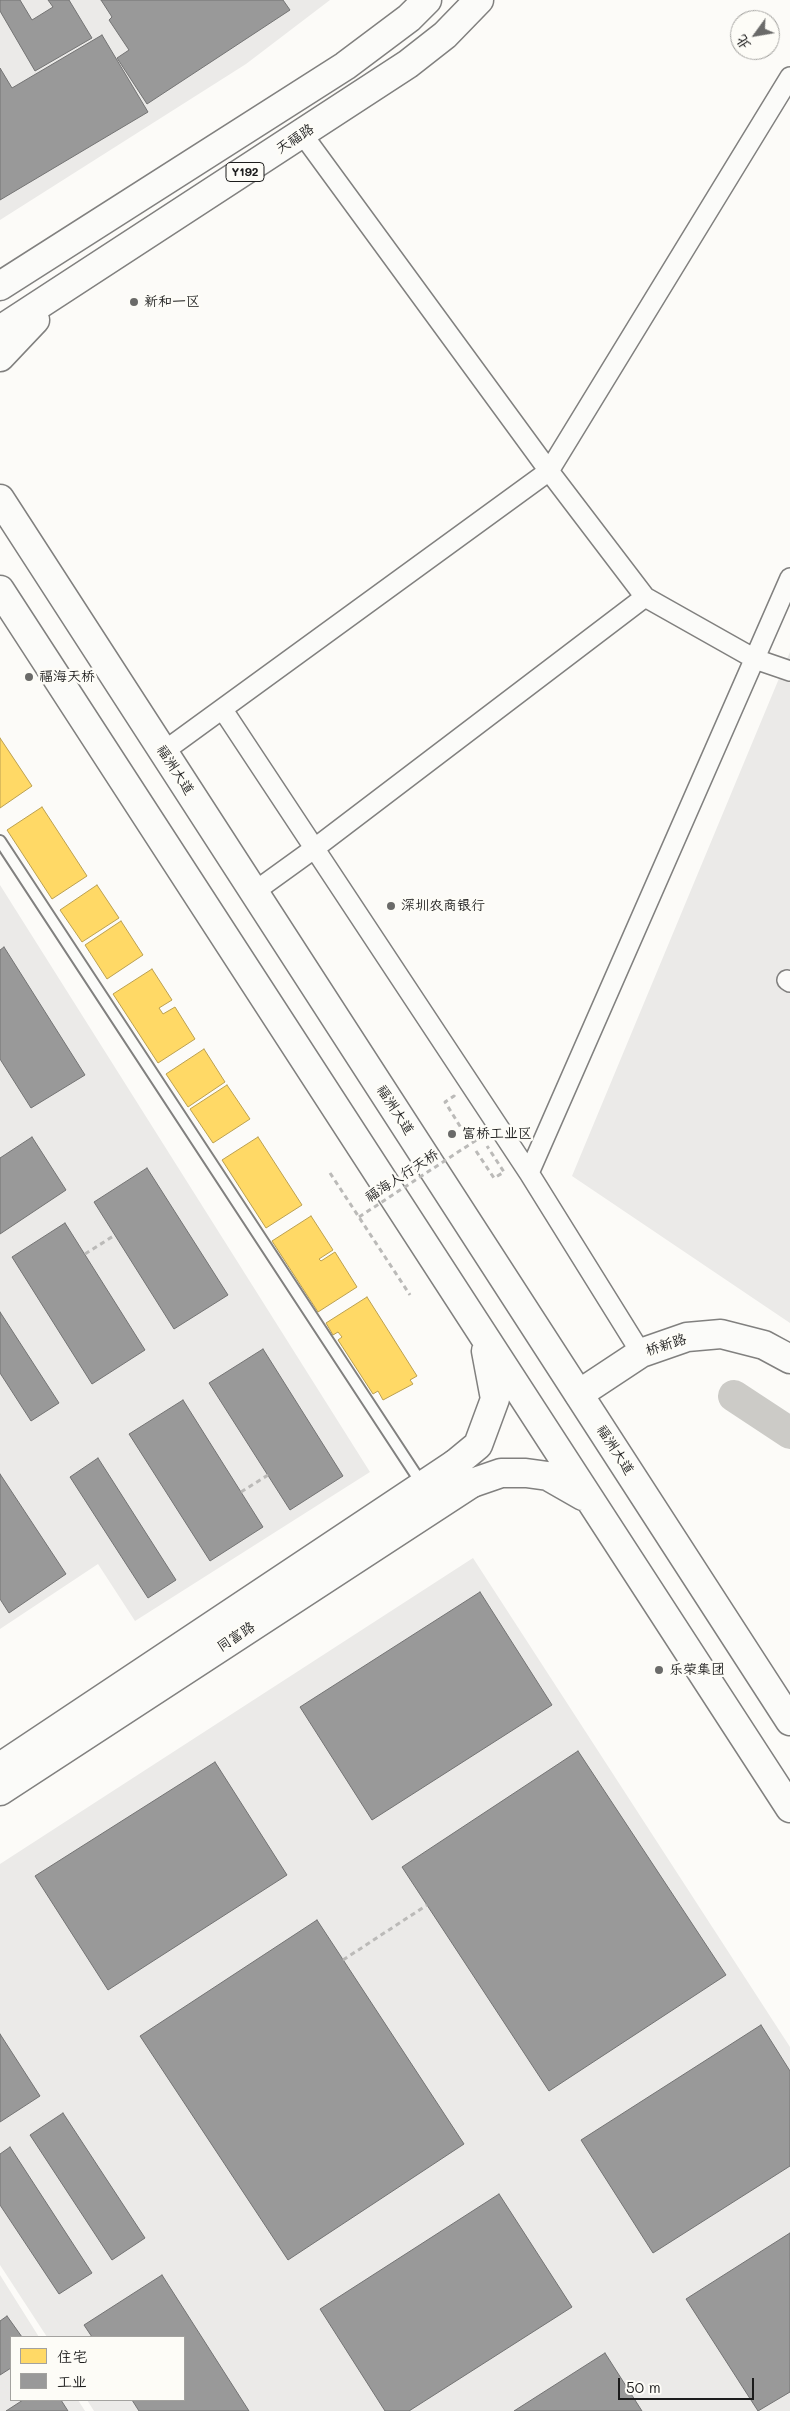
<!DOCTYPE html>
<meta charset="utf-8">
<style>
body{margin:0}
#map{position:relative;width:790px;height:2411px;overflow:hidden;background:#fcfbf8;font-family:Mali,"LXGW WenKai TC",sans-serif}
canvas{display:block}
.legend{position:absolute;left:10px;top:2336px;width:175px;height:65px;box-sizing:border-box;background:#fdfcf7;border:1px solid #a3a29f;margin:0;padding:6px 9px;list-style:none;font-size:15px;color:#1c1c1c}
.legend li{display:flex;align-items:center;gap:10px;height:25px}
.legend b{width:25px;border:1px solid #a3a29f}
.north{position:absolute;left:730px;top:10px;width:50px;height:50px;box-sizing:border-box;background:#fdfcf7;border:1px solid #a3a29f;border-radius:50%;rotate:238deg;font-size:14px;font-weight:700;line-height:20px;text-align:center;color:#1c1c1c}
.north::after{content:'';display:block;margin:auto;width:18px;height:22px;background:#6a6a69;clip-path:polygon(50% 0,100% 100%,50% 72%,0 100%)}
.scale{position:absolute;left:618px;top:2378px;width:136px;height:22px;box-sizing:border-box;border:2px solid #1c1c1c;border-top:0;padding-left:6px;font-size:15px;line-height:18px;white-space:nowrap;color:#1c1c1c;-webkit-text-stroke:4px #fdfcf7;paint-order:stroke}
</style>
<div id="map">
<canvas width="790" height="2411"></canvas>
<ul class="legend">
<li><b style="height:14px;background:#ffd966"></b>住宅</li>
<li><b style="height:14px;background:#999"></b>工业</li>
</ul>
<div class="north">北</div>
<div class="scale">50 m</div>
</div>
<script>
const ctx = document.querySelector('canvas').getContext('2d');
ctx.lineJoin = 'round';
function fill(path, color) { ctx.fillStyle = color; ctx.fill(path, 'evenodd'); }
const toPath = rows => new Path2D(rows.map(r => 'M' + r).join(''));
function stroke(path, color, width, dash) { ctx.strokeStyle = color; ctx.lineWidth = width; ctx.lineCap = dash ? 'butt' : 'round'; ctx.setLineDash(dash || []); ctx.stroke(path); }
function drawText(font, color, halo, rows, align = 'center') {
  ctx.font = font + ' Mali,"LXGW WenKai TC",sans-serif'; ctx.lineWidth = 5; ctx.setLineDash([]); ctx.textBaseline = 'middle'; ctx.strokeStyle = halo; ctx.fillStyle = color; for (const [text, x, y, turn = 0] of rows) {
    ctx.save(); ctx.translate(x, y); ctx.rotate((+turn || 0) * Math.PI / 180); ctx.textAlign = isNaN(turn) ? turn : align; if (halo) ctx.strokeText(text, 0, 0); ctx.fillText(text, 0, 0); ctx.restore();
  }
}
const built = toPath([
 [0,0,330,0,246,64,0,220],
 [790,652,790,1323,572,1176],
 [0,885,370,1472,135,1621,98,1564,0,1629],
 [473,1558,790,2047,790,2411,94,2411,87,2400,184,2400,184,2337,47,2337,0,2265,0,1864],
 [0,2275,39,2337,11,2337,11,2400,78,2400,85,2411,0,2411]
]);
const homes = toPath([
 [0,738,32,786,0,808,0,738],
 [42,807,87,876,52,899,7,830,42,807],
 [97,885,119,918,82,942,60,910,97,885],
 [121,921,143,955,107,979,85,945,121,921],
 [152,969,172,1000,159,1008,163,1014,175,1007,195,1039,158,1063,113,994,152,969],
 [204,1049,225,1082,188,1107,166,1074,204,1049],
 [227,1085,250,1119,213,1143,190,1109,227,1085],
 [258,1137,302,1205,266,1228,222,1160,258,1137],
 [311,1216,333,1250,319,1259,321,1261,335,1252,357,1287,318,1312,272,1241,311,1216],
 [367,1297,417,1376,410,1380,413,1384,383,1400,378,1391,373,1394,338,1340,342,1337,338,1332,333,1335,326,1323,367,1297]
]);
const industry = toPath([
 [0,0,20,0,32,20,53,7,48,0,69,0,92,38,35,71,0,11,0,0],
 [101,0,283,0,290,10,147,104,117,58,129,50,109,20,112,17,101,0],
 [102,35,148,112,0,200,0,68,12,88,102,35],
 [4,947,85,1075,31,1108,0,1059,0,950,4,947],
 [32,1137,66,1190,0,1234,0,1158,32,1137],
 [147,1168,228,1295,174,1329,94,1202,147,1168],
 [65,1223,145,1350,92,1384,12,1257,65,1223],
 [0,1312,59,1403,31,1421,0,1373,0,1312],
 [263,1349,343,1476,290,1510,209,1383,263,1349],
 [183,1400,263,1527,210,1561,129,1434,183,1400],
 [98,1458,176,1580,148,1598,70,1477,98,1458],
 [0,1474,66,1574,9,1613,0,1599,0,1474],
 [480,1592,552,1705,372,1820,300,1707,480,1592],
 [578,1751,726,1975,549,2091,402,1867,578,1751],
 [215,1762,287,1875,108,1990,35,1876,215,1762],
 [317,1920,464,2144,288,2260,140,2036,317,1920],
 [761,2025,790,2071,790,2166,653,2253,581,2140,761,2025],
 [0,2034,40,2096,0,2122,0,2034],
 [63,2113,145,2238,112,2260,30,2135,63,2113],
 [10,2147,92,2273,59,2294,0,2205,0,2154,10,2147],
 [499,2194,572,2307,409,2411,385,2411,320,2309,499,2194],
 [790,2233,790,2392,758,2411,686,2299,790,2233],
 [162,2275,249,2411,139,2411,132,2400,184,2400,184,2337,92,2337,84,2325,162,2275],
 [7,2316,22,2337,11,2337,11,2368,0,2375,0,2321,7,2316],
 [605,2353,642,2411,514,2411,605,2353],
 [23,2400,61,2400,68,2411,6,2411,23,2400]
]);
const river = toPath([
 [734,1396,790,1433]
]);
const path = toPath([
 [455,1097,454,1096,445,1102,463,1131],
 [476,1151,494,1178,504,1172,487,1146],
 [330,1173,410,1295],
 [85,1254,115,1235],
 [241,1492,268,1475],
 [343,1960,427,1905]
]);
const lane = toPath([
 [0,841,422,1484]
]);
const street = toPath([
 [303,135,549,471,645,597,755,659,790,671],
 [223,710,529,1173,641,1353],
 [163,752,549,471,790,77],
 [254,892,315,848,645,597],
 [787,980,790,982],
 [529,1173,790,578]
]);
const secondary = toPath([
 [579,1394,641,1353,687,1337,721,1334,764,1345,790,1359],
 [0,1767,455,1464],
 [0,1791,472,1483]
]);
const primary = toPath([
 [0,286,345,66,409,18,427,0],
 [0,330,408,64,445,35,479,0],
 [0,357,35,320],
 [0,499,790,1721],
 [0,590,790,1808],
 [455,1464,478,1445,495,1399,486,1351],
 [472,1483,501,1473,526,1473,548,1476,583,1496]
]);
const pathBridge = toPath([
 [359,1217,481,1137]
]);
const markers = [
 [134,302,5,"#6a6a69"],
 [29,677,5,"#6a6a69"],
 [391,906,5,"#6a6a69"],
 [452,1134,5,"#6a6a69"],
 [659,1670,5,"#6a6a69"]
];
const shields = [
 [245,172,38]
];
const shieldNames = [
 ["Y192",245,172]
];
const streetNames = [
 ["天福路",295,139,-33],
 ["福洲大道",175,770,57],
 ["福洲大道",395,1110,57],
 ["福海人行天桥",402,1176,-33],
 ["桥新路",666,1345,-18],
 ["福洲大道",615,1450,57],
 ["同富路",236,1637,-33]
];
const poiNames = [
 ["新和一区",144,302],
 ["福海天桥",39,677],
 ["深圳农商银行",401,906],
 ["富桥工业区",462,1134],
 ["乐荣集团",669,1670]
];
fill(built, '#ebeae8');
fill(homes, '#ffd966');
stroke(homes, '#bba050', 1);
fill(industry, '#999');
stroke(industry, '#747474', 1);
stroke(river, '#cccbc7', 32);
stroke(lane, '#81807f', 14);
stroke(street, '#81807f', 22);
stroke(secondary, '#81807f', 31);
stroke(primary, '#81807f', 31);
stroke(path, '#bbbab8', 3, [5, 4]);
stroke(lane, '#fbfbf9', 10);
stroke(street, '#fbfbf9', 19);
stroke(secondary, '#fbfbf9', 28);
stroke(primary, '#fbfbf9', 28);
stroke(pathBridge, '#bbbab8', 3, [5, 4]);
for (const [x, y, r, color] of markers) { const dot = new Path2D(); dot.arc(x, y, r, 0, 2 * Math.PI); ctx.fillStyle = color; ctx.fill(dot); stroke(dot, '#fdfcf7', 2); }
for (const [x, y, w] of shields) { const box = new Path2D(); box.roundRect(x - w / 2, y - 9.5, w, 19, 4); ctx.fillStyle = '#fdfcf7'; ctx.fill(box); stroke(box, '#1c1c1c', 1); }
drawText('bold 12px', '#1c1c1c', null, shieldNames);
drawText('14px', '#1c1c1c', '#fdfcf7', streetNames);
drawText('14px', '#1c1c1c', '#fdfcf7', poiNames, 'left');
</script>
